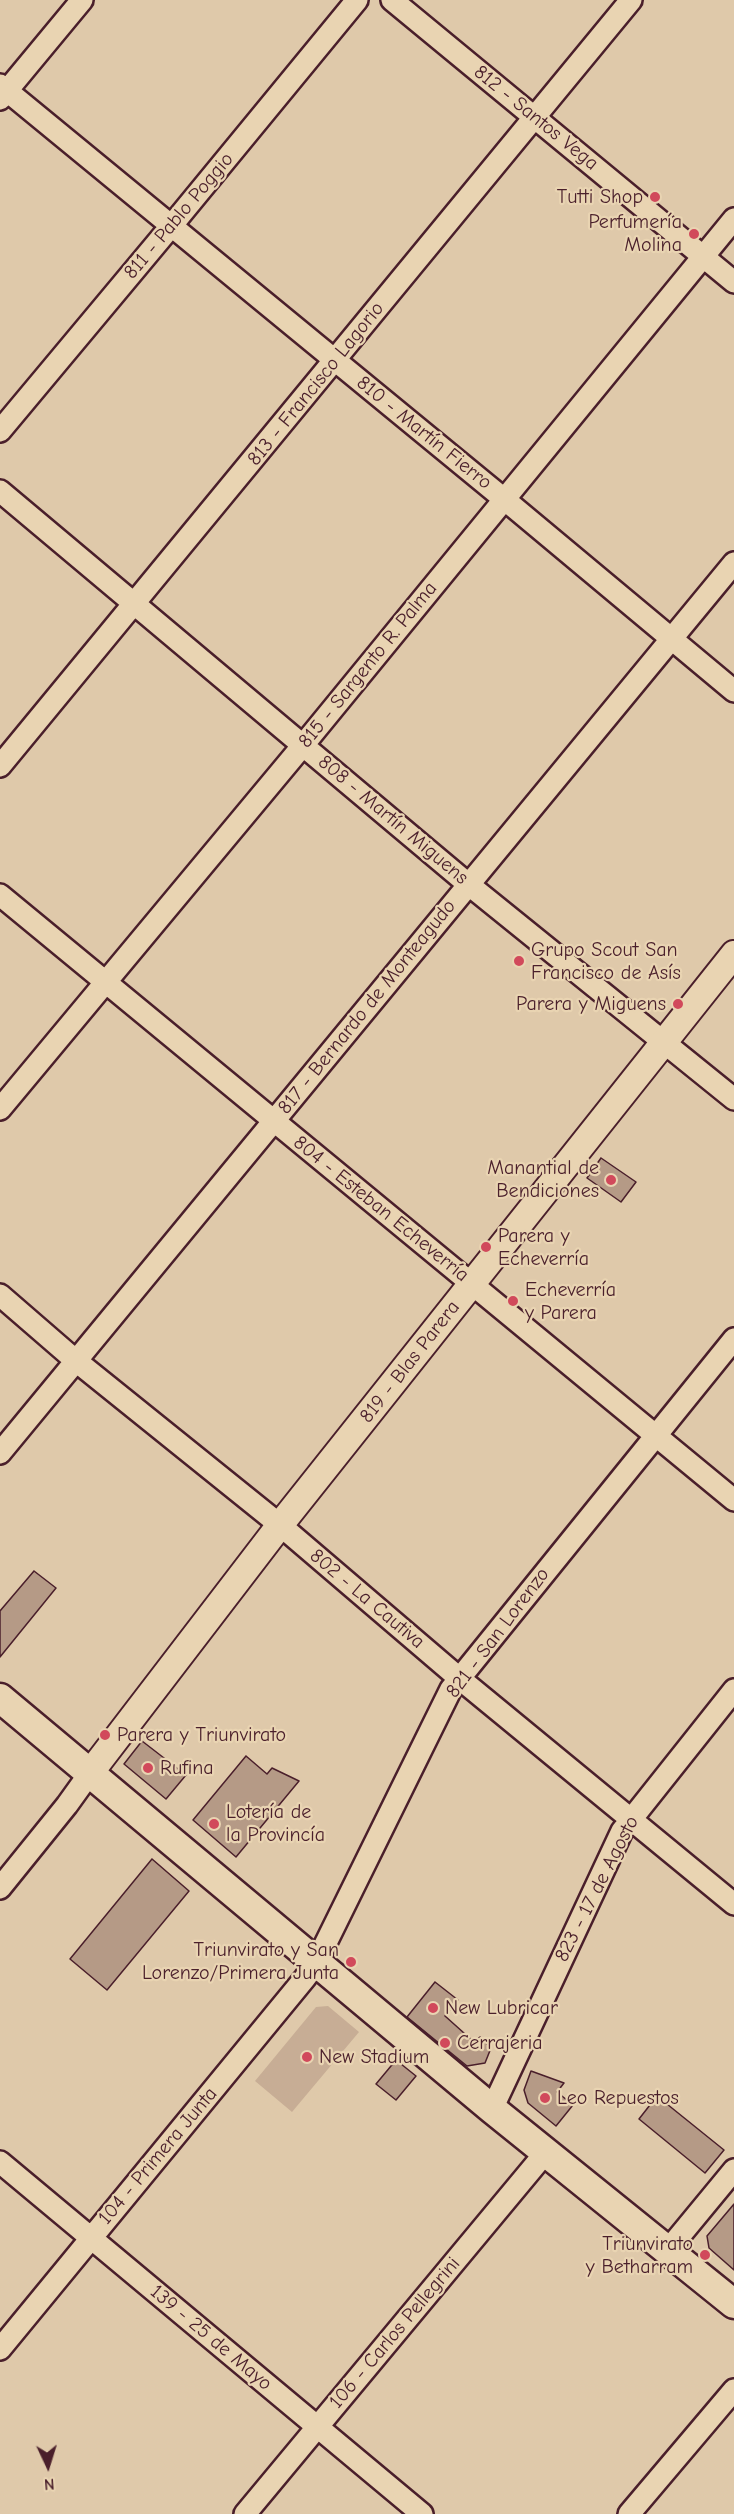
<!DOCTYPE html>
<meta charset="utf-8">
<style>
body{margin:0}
#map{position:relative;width:734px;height:2514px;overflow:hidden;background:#dfc9aa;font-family:"Comic Neue",sans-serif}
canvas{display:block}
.north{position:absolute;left:18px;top:2436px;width:60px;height:60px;-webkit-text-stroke:4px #e9d4b2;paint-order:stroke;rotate:176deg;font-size:16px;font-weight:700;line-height:24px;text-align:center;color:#4a1f2b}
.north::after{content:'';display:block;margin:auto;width:21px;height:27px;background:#4a1f2b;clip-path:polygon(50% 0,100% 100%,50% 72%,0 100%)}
</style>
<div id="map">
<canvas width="734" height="2514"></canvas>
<div class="north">N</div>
</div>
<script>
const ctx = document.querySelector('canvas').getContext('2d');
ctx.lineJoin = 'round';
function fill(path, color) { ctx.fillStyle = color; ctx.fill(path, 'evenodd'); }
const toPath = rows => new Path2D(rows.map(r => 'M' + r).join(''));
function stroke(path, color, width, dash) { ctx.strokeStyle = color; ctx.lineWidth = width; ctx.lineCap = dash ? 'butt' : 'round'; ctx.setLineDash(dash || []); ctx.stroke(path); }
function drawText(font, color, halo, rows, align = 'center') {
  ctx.font = font + ' "Comic Neue",sans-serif'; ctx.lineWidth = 4.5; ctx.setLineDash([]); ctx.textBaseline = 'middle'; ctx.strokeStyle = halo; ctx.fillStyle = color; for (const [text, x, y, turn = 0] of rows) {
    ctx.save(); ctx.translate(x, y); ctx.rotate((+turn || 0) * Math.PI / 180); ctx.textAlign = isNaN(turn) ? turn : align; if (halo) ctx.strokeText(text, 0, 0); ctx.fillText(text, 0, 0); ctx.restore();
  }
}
const green = toPath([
 [328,2006,359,2032,292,2112,255,2081,316,2007]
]);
const building = toPath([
 [601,1158,636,1182,621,1202,587,1178,601,1158],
 [34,1571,56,1588,0,1657,0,1611,34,1571],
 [142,1741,186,1775,166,1799,124,1764,142,1741],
 [246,1756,267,1774,272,1768,299,1781,236,1857,193,1820,246,1756],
 [152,1859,189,1891,107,1990,70,1959,152,1859],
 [435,1982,458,2000,445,2016,474,2042,480,2037,491,2048,485,2063,467,2066,407,2017,435,1982],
 [396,2060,416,2076,396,2100,376,2084,396,2060],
 [531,2071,564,2083,557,2092,573,2105,556,2126,528,2103,524,2090,531,2071],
 [657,2096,724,2150,705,2173,639,2119,657,2096],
 [734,2204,734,2270,709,2248,707,2236,734,2204]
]);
const minor = toPath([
 [392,0,734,282],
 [0,85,504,499,734,691],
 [0,99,82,0],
 [0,431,172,225,357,0],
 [0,491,468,884,734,1099],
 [0,766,631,0],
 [0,895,734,1500],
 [0,1109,304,744,734,219],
 [0,1295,75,1360,280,1525,459,1678,734,1904],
 [0,1453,734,563],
 [0,1888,67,1805,90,1773],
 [492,2109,622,1831,734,1690],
 [0,2162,422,2514],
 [668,2250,734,2170],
 [0,2349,305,1978,316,1963,451,1689,734,1339],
 [245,2514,546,2152],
 [629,2514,734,2390]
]);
const tertiary = toPath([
 [90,1773,280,1525,734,954]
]);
const secondary = toPath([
 [0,1698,492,2109,734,2304]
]);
const markers = [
 [655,197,6,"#d1495b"],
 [694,234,6,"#d1495b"],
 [519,961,6,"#d1495b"],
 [678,1004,6,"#d1495b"],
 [611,1180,6,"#d1495b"],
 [486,1247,6,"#d1495b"],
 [513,1301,6,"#d1495b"],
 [105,1735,6,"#d1495b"],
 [148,1768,6,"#d1495b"],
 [214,1824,6,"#d1495b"],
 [351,1962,6,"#d1495b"],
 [433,2008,6,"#d1495b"],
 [445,2043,6,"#d1495b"],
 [307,2057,6,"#d1495b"],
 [545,2098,6,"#d1495b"],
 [705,2255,6,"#d1495b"]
];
const streetNames = [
 ["812 - Santos Vega",536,118,39],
 ["811 - Pablo Poggio",179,216,-50],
 ["813 - Francisco Lagorio",316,384,-51],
 ["810 - Martín Fierro",424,433,39],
 ["815 - Sargento R. Palma",368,665,-51],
 ["808 - Martín Miguens",393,820,40],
 ["817 - Bernardo de Monteagudo",367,1007,-51],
 ["804 - Esteban Echeverría",381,1209,39],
 ["819 - Blas Parera",410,1362,-52],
 ["802 - La Cautiva",367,1599,40],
 ["821 - San Lorenzo",498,1633,-53],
 ["823 - 17 de Agosto",597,1889,-63],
 ["104 - Primera Junta",158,2156,-50],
 ["106 - Carlos Pellegrini",395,2333,-50],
 ["139 - 25 de Mayo",211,2338,40]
];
const poiNames = [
 ["Tutti Shop",643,197,"right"],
 ["Perfumería",682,222,"right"],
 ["Molina",682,245,"right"],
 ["Grupo Scout San",531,950],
 ["Francisco de Asís",531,973],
 ["Parera y Miguens",666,1004,"right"],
 ["Manantial de",599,1168,"right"],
 ["Bendiciones",599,1191,"right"],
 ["Parera y",498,1236],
 ["Echeverría",498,1259],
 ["Echeverría",525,1290],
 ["y Parera",525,1313],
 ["Parera y Triunvirato",117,1735],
 ["Rufina",160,1768],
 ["Lotería de",226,1812],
 ["la Provincía",226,1835],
 ["Triunvirato y San",339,1950,"right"],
 ["Lorenzo/Primera Junta",339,1973,"right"],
 ["New Lubricar",445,2008],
 ["Cerrajeria",457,2043],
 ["New Stadium",319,2057],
 ["Leo Repuestos",557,2098],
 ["Triunvirato",693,2244,"right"],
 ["y Betharram",693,2267,"right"]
];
fill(green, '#c7ad95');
fill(building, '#b59a86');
stroke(building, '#4a1f2b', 1.5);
stroke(minor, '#4a1f2b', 26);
stroke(tertiary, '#4a1f2b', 30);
stroke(secondary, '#4a1f2b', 33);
stroke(minor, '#e9d4b2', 21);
stroke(tertiary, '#e9d4b2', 26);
stroke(secondary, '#e9d4b2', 28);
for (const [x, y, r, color] of markers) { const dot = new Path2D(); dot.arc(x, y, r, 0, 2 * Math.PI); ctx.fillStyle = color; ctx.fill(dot); stroke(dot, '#e9d4b2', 2); }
drawText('20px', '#4a1f2b', '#e9d4b2', streetNames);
drawText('20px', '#4a1f2b', '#e9d4b2', poiNames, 'left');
</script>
